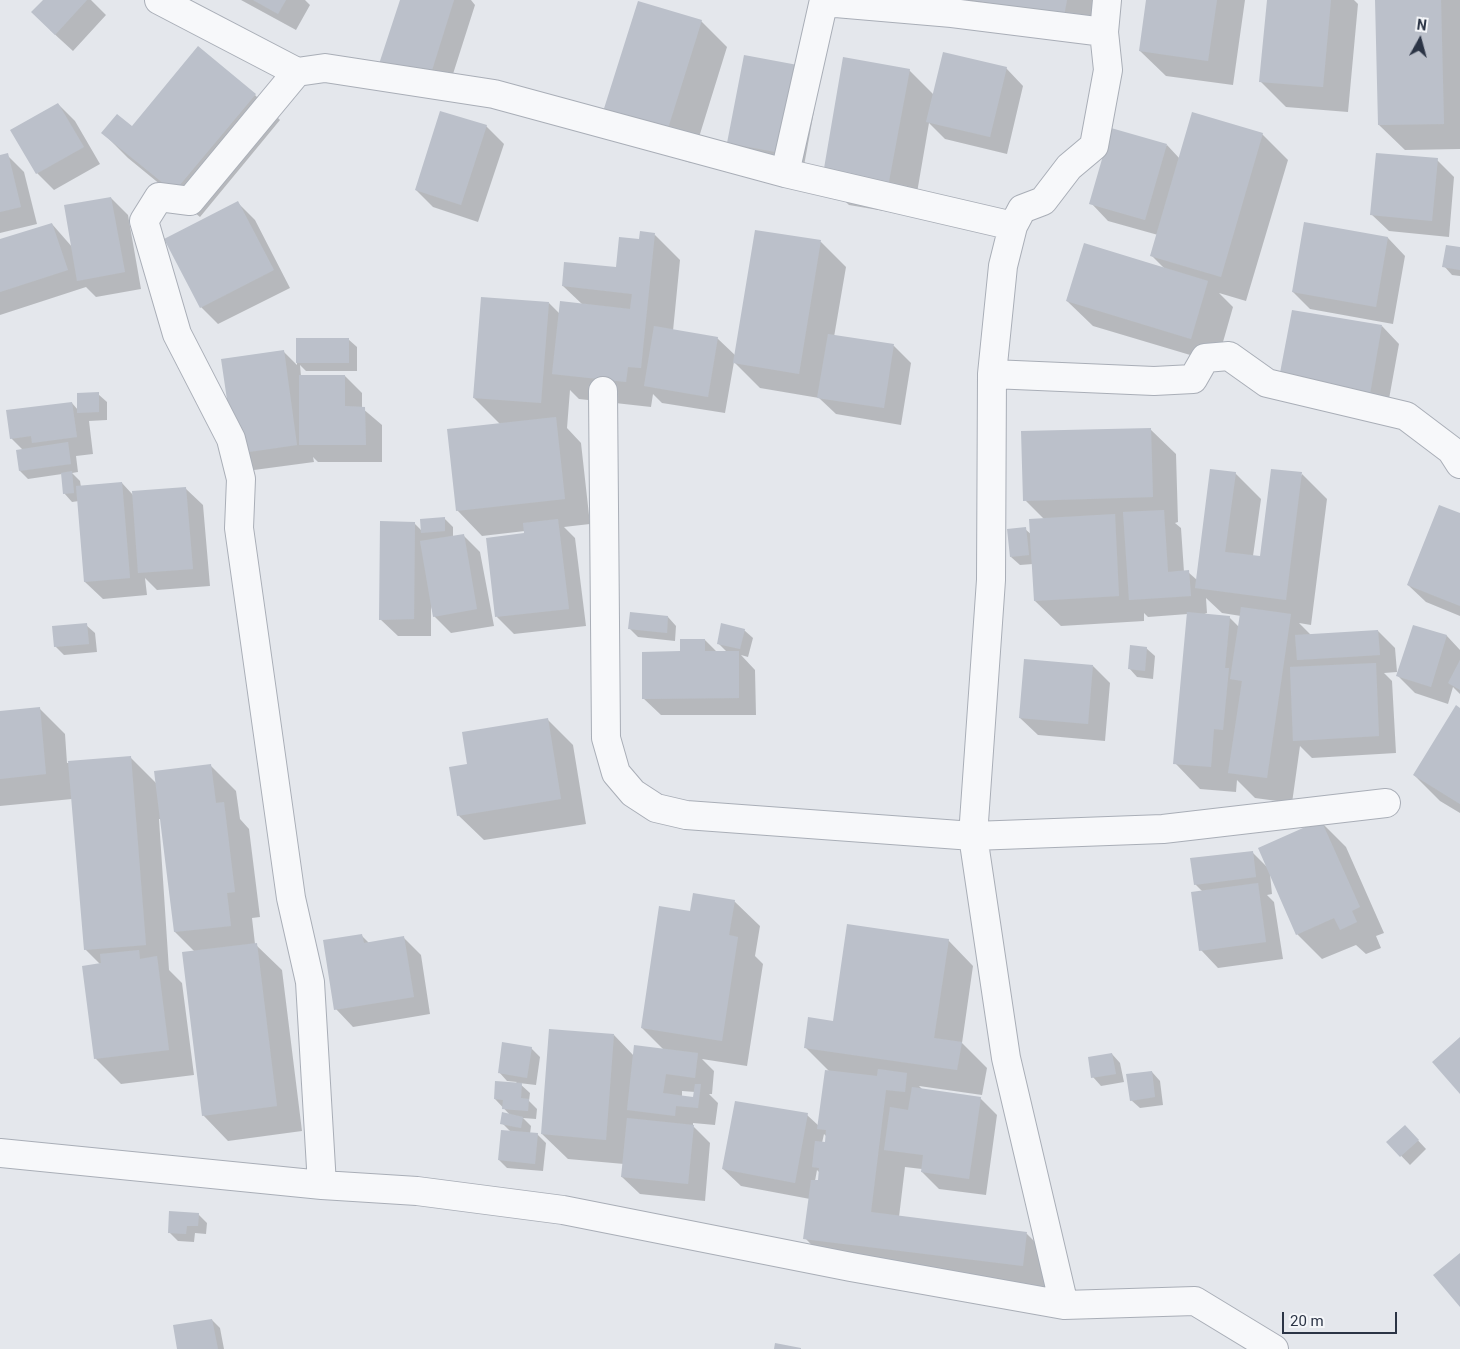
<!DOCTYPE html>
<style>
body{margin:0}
#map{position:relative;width:1460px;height:1349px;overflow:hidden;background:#e4e7ec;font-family:Roboto,sans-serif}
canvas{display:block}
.north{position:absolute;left:1395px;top:15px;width:50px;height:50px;-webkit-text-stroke:4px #f4f6f9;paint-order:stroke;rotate:7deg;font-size:14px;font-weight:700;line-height:20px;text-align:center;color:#2b3445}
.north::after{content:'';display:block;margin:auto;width:18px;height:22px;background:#2b3445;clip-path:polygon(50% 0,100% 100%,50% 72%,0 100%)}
.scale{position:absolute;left:1282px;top:1312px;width:115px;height:22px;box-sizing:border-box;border:2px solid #2b3445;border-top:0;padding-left:6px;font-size:15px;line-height:18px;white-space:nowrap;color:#2b3445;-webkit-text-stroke:4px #f4f6f9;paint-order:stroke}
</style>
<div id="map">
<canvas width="1460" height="1349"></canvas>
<div class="north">N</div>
<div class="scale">20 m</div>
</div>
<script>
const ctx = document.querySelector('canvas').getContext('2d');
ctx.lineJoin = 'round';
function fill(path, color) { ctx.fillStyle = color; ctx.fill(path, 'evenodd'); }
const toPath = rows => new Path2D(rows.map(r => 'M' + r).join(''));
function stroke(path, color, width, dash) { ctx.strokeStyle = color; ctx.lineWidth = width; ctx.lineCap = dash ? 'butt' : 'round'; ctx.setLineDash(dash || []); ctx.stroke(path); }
const shadow = toPath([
 [45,0,91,0,106,15,73,51,50,30],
 [241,0,305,0,310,5,296,30],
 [401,0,471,0,475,5,446,96,398,80],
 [945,0,1096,0,1090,41],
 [1148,0,1245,0,1233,85,1166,76,1140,51],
 [1268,0,1354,0,1358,4,1348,112,1286,107,1260,81],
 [1376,0,1460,0,1460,149,1405,150,1379,125],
 [701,21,727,47,691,163,628,143],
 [802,67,819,84,803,171,746,160,728,143],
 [1006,68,1023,86,1007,154,945,139,929,123,913,216,849,205,823,180,909,70,934,95],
 [255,95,280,120,200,217,128,158,103,133,132,128],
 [58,104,75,121,100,164,54,190,37,173],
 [486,126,504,144,478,222,433,207,416,190],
 [1262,134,1288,160,1246,301,1219,293,1233,307,1217,363,1093,326,1067,301,1165,269,1152,256,1158,235,1108,221,1091,203,1167,145,1180,159],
 [7,155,24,172,37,224,0,233,0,156],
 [1437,160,1454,177,1449,237,1389,231,1371,214],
 [111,198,128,215,141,289,96,297,86,287,0,315,0,241,52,224,73,248],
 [238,203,255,220,290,288,218,324,201,307],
 [1305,224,1388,238,1405,256,1393,324,1310,309,1293,292],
 [756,231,821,242,846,267,834,337,894,346,911,363,901,425,836,414,819,398,760,388,734,362,725,413,662,403,653,394,651,407,579,399,570,390,567,428,581,443,590,524,564,527,575,538,586,626,514,634,497,617,525,531,482,536,457,510,500,424,474,398,549,303,560,314,583,305,563,286,617,269,640,240,655,235,680,260,673,331,717,338,736,356],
 [1460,249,1460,276,1452,275,1444,266],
 [1382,326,1399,344,1387,410,1298,395],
 [297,339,348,339,357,347,357,371,306,371,300,365,301,376,345,376,362,393,362,408,382,425,382,462,318,462,313,457,314,462,254,470,236,453,283,351,297,365],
 [98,394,107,402,107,420,89,421,93,454,76,456,78,472,72,473,80,481,81,487,122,483,133,495,185,488,203,505,210,586,157,590,145,578,147,595,103,599,85,582,79,501,72,502,64,493,62,474,28,479,20,471,23,450,11,438,72,403,78,410],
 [1150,429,1176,454,1178,522,1175,523,1181,528,1184,572,1188,572,1197,580,1235,473,1261,499,1253,556,1261,557,1302,474,1327,499,1311,625,1299,623,1311,635,1378,631,1395,648,1397,672,1384,673,1392,681,1396,753,1312,758,1300,746,1292,803,1255,798,1237,780,1236,792,1200,789,1175,763,1188,614,1148,617,1144,613,1144,621,1061,626,1035,601,1033,564,1020,565,1011,557,1025,529,1032,535,1044,519,1025,500],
 [1206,598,1222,613,1241,616,1239,627,1229,617,1202,615,1207,613],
 [1460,514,1460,616,1426,602,1408,585],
 [444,518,453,527,453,537,463,535,480,552,494,626,451,633,434,616,431,606,431,636,398,636,380,619,414,523,422,531],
 [668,617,676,626,675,641,638,637,630,629],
 [86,625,95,633,97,652,64,655,55,646],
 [1414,626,1447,636,1460,650,1460,694,1453,687,1448,704,1415,693,1398,676],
 [744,630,753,638,748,657,741,655,755,670,756,715,661,715,643,698,681,653,705,640,717,652,727,652,718,643],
 [1146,648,1155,656,1153,679,1137,677,1129,668],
 [1093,666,1110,683,1105,741,1038,735,1020,718],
 [39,708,65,734,67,763,131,758,157,784,211,766,236,791,240,819,249,829,260,917,252,918,255,944,282,970,302,1131,228,1141,203,1115,195,952,175,932,161,819,159,819,169,970,182,983,194,1075,121,1084,95,1058,100,964,85,949,72,799,0,806,0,712],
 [1460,709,1460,813,1440,801,1414,775],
 [548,720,573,745,586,824,484,840,458,815,469,766],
 [1321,822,1346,847,1384,933,1376,936,1381,948,1366,954,1356,945,1322,959,1297,934,1270,874,1272,894,1267,895,1274,902,1283,959,1218,968,1201,950,1203,892,1195,884,1252,852,1268,868],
 [734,901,760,926,755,956,763,964,747,1066,702,1059,714,1071,712,1094,709,1094,718,1103,715,1125,693,1123,693,1126,710,1143,705,1201,640,1194,622,1177,624,1164,568,1159,542,1134,614,1035,634,1056,664,1050,642,1028,691,912],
 [682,1091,695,1092,694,1098,682,1097],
 [361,935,369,943,404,938,421,955,430,1014,353,1027,336,1009],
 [948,940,973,966,962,1043,987,1068,982,1095,919,1086,923,1090,980,1098,997,1115,986,1195,939,1189,922,1172,922,1169,905,1167,899,1217,1027,1234,1052,1259,1048,1291,830,1264,805,1238,810,1199,741,1186,723,1169,807,1115,819,1126,829,1071,805,1047,834,1022],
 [824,1134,827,1137,826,1144,822,1143],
 [817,1170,820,1173,819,1182,815,1181],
 [531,1048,540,1057,536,1085,519,1083,530,1093,529,1101,537,1109,536,1119,523,1118,531,1126,530,1134,537,1134,546,1143,543,1171,507,1168,499,1160,511,1132,502,1123,510,1115,495,1099,517,1082,507,1081,499,1072],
 [1112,1054,1120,1063,1124,1082,1101,1086,1093,1077],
 [1152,1072,1160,1081,1163,1105,1140,1108,1131,1100],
 [1413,1135,1426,1149,1410,1165,1388,1142],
 [198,1214,207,1223,206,1234,195,1233,194,1242,178,1241,169,1232],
 [212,1320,220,1328,224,1349,179,1349]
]);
const building = toPath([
 [43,0,87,0,55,35,31,12],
 [253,0,286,0,278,14],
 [400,0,454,0,429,80,379,64],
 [972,0,1067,0,1064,16],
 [1146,0,1217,0,1208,61,1139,51],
 [1267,0,1331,0,1323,87,1259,82],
 [1375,0,1441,0,1444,124,1378,125],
 [638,1,702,20,665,138,601,118],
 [198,46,256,94,174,192,101,133,117,114,132,126],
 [943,52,1007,67,990,137,926,122],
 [744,55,803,66,786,154,727,143],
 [843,57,910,69,887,192,822,180],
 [58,103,84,147,36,174,10,130],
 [440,111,487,125,461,205,415,190],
 [1192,112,1263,133,1221,277,1150,256],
 [1111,128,1167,144,1145,220,1089,204],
 [8,153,21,207,0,212,0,155],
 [1376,153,1438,158,1432,221,1370,215],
 [111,197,125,272,77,281,64,205],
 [238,201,274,270,200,308,164,239],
 [1304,222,1388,237,1376,307,1292,292],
 [52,223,68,270,0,292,0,239],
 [755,230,821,240,799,374,733,363],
 [640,231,655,233,641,368,628,367,626,382,552,374,560,301,630,309,632,294,562,286,564,262,616,267,619,237,639,239],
 [1084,243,1208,281,1191,339,1066,301],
 [1446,245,1460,247,1460,270,1442,267],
 [481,297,549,302,541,403,473,398],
 [1292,310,1382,325,1370,394,1279,378],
 [654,326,718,337,708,397,644,386],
 [828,334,894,344,884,408,817,398],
 [296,338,349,338,349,363,296,363],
 [284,350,297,445,235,454,221,359],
 [299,375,345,375,345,406,365,407,366,445,299,445],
 [99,392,99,412,77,413,77,393],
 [72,402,77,437,32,443,31,436,10,439,6,410],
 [556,417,565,499,456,511,447,429],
 [1151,428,1153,497,1023,501,1021,431],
 [68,442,71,464,19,471,16,450],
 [1210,469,1236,472,1225,552,1260,556,1271,469,1302,472,1286,600,1195,588],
 [72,471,74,493,63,494,61,473],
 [122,482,130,578,84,582,76,486],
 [186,487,193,569,138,573,132,491],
 [1439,505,1460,513,1460,606,1407,585],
 [1164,510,1168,572,1189,570,1191,596,1129,600,1123,512],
 [1115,514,1119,596,1034,601,1029,519],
 [445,517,445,531,421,533,420,519],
 [558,519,569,609,495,617,486,538,524,533,523,523],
 [380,521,415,522,414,619,379,620],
 [1026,527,1029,555,1010,557,1007,529],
 [464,534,477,609,433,617,420,541],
 [1241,607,1291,614,1267,778,1228,773,1242,681,1230,679],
 [630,612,668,616,667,633,628,629],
 [1187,612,1230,616,1225,668,1229,668,1223,730,1214,729,1211,767,1173,764],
 [87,623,89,644,54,647,52,626],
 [721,623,745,629,740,649,717,644],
 [1413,625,1447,635,1431,687,1396,676],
 [1378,630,1380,655,1297,660,1295,635],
 [680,639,705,639,705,651,739,651,739,698,642,699,642,652,680,651],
 [1130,645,1147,647,1145,671,1128,669],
 [1024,659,1093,665,1088,724,1019,718],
 [1460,660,1460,690,1448,683],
 [1376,663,1379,736,1293,741,1290,667],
 [1456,705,1460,708,1460,804,1413,775],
 [40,707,46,774,0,779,0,711],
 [548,718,561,799,457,816,449,767,467,764,462,732],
 [131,756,146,945,84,950,68,761],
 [211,764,216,803,224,802,235,892,227,893,231,926,174,932,154,771],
 [1321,820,1360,907,1352,911,1357,922,1340,930,1334,918,1296,935,1258,848],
 [1253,851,1256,877,1194,885,1190,858],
 [1258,883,1266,942,1199,951,1191,892],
 [693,893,735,900,729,935,738,937,722,1041,641,1028,659,906,690,911],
 [847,924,949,939,934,1038,962,1042,957,1070,804,1048,808,1017,833,1021],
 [362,934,364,943,404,936,414,997,334,1010,323,940],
 [257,943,277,1106,202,1116,182,952],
 [139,950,140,959,157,956,169,1050,94,1059,82,966,101,963,100,954],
 [549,1029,614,1034,606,1140,541,1134],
 [1460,1037,1460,1094,1432,1062],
 [502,1042,532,1047,527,1078,498,1073],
 [634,1045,698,1053,695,1078,666,1074,663,1093,693,1097,695,1084,701,1084,698,1108,676,1106,675,1116,627,1110],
 [1112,1053,1116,1074,1091,1078,1088,1057],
 [878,1069,907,1073,905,1092,886,1090,871,1212,1027,1232,1023,1266,803,1239,811,1180,818,1180,819,1168,812,1167,815,1141,825,1142,826,1130,817,1129,825,1070,877,1076],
 [1152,1071,1155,1097,1130,1101,1126,1074],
 [495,1081,522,1083,521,1098,529,1099,528,1111,502,1109,503,1100,494,1099],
 [912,1087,981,1097,969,1179,921,1172,923,1155,884,1150,890,1107,908,1110],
 [735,1101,808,1113,795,1183,722,1169],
 [502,1112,523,1117,521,1128,500,1124],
 [627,1118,694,1125,688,1184,621,1177],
 [1405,1125,1419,1140,1400,1157,1386,1142],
 [501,1130,538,1133,535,1164,498,1160],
 [169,1211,199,1213,198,1226,187,1226,186,1234,168,1233],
 [1460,1253,1460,1307,1433,1275],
 [212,1319,218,1349,177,1349,173,1325],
 [775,1343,801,1348,801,1349,774,1349]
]);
const minor = toPath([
 [159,0,297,72],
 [824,2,952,13,1104,32],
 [785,173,824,0],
 [992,374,1154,381,1193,379,1205,358,1229,356,1267,383,1406,416,1451,450,1460,464],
 [603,391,606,738,616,773,633,793,656,808,686,815,973,836,1163,829,1386,803],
 [0,1153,322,1185,417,1191,563,1210,851,1267,1064,1305,1195,1301,1274,1349],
 [322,1185,310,982,291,898,239,528,241,479,231,439,177,334,144,221,159,197,190,201,297,72,325,68,494,94,785,173,1013,226],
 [1064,1305,1006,1058,973,836,991,580,992,374,1003,266,1013,226,1022,209,1043,201,1069,167,1094,146,1108,70,1104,32,1107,0]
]);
fill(shadow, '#0003');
fill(building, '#bbc0ca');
stroke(minor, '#a9aeb7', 30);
stroke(minor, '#f7f8fa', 28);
</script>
